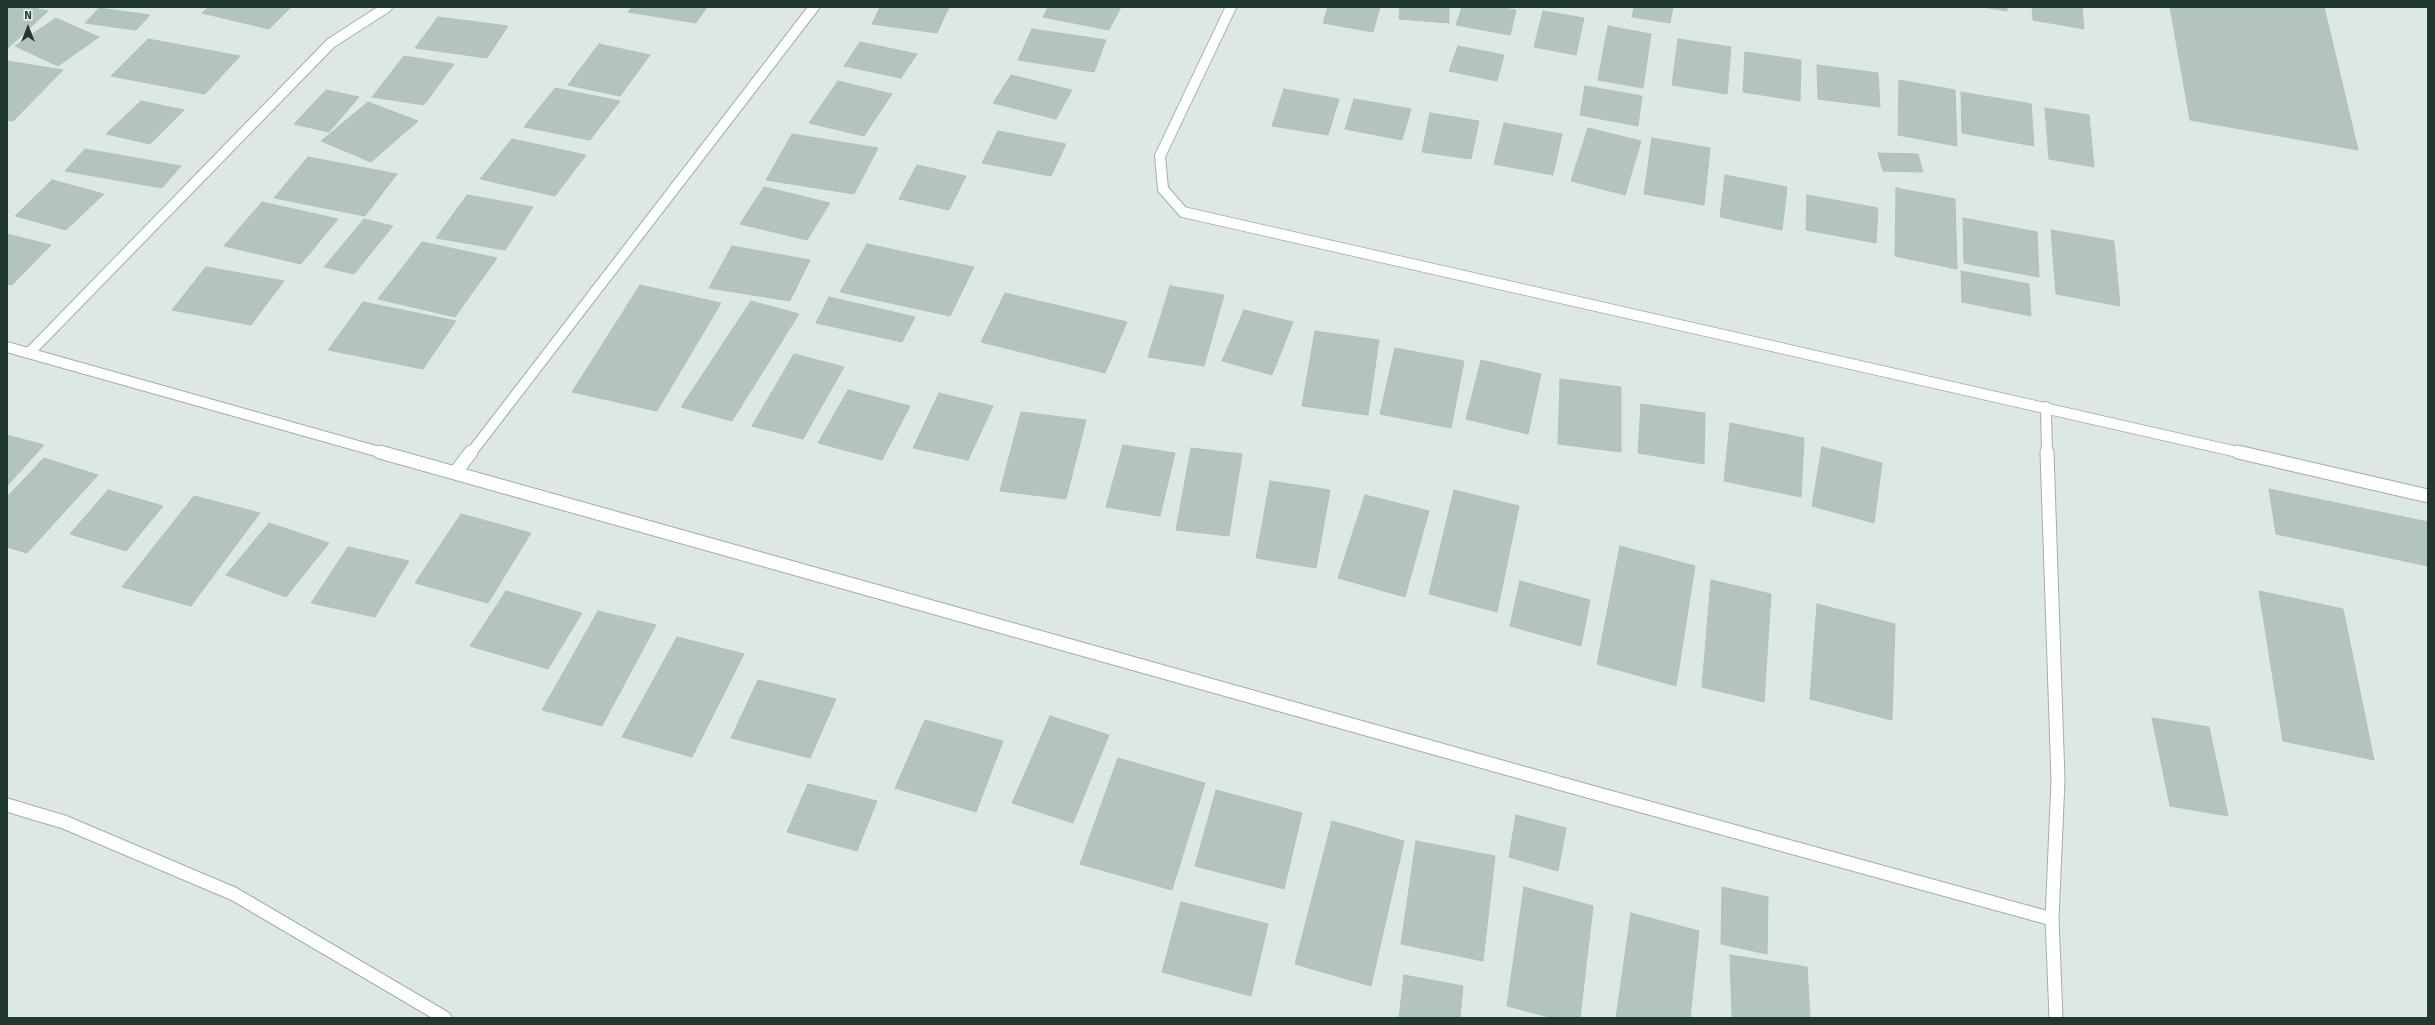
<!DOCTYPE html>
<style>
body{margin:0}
#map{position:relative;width:2435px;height:1025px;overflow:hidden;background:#dde8e4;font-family:Signika,sans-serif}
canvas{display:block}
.frame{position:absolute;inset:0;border:8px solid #203732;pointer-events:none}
.north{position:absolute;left:8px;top:8px;width:40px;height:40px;-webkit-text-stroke:3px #edf5f2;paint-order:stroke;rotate:0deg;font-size:11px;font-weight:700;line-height:16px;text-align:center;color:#203732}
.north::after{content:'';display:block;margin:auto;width:14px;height:18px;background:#203732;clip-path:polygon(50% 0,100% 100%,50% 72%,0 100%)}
</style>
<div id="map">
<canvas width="2435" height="1025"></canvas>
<div class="frame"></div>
<div class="north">N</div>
</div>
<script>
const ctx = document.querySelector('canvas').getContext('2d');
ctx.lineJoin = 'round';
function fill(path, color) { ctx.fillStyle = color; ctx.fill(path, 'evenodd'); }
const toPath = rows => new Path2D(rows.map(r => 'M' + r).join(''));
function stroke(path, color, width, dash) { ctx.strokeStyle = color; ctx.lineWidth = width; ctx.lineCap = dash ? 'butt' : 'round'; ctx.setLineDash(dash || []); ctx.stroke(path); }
const building = toPath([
 [9,7,29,7,48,11,7,49,7,9,9,7],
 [209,7,291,7,269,29,202,13,209,7],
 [632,7,707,7,696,23,628,12,632,7],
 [880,7,949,7,937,33,872,24,880,7],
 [1048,7,1121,7,1109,30,1043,17,1048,7],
 [1328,7,1380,7,1373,32,1323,23,1328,7],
 [1400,7,1449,7,1449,23,1399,19,1400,7],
 [1462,7,1498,7,1516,10,1510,35,1456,25,1462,7],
 [1634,7,1673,7,1670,23,1632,17,1634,7],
 [1983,7,2007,7,2007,11,1983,7],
 [2032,7,2082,7,2084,29,2033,20,2032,7],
 [2170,7,2324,7,2358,150,2190,120,2170,7],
 [99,8,150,15,136,30,85,23,99,8],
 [1543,11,1584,18,1576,55,1534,47,1543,11],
 [438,17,508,26,487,58,415,48,438,17],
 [56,18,99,37,58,66,15,46,56,18],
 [1608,26,1651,34,1643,88,1598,80,1608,26],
 [1032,29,1106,40,1094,72,1018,60,1032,29],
 [148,39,240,56,205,94,111,76,148,39],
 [1678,39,1731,47,1727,94,1672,85,1678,39],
 [860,42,917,54,901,78,844,66,860,42],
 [599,44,650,55,620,96,568,85,599,44],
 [1458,46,1504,55,1497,81,1449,71,1458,46],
 [1745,52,1801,60,1800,101,1743,92,1745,52],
 [404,56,454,64,424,105,372,97,404,56],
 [7,61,63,70,13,121,7,120,7,61],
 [1817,65,1878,73,1880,107,1818,99,1817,65],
 [1011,75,1072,90,1056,119,993,103,1011,75],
 [1899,80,1955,90,1957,146,1898,135,1899,80],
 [838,81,892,94,864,136,809,123,838,81],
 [1585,86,1642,96,1638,126,1580,115,1585,86],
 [555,88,620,101,590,140,524,127,555,88],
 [1284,89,1339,99,1328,135,1272,126,1284,89],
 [326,90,359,97,329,132,294,124,326,90],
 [1961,92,2031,104,2034,146,1962,133,1961,92],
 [1354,99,1411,109,1402,140,1345,129,1354,99],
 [141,101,184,110,150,144,106,134,141,101],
 [368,102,418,121,371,162,321,141,368,102],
 [2045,108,2089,115,2094,167,2049,159,2045,108],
 [1430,113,1479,121,1471,159,1422,152,1430,113],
 [1504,123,1562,134,1553,175,1494,164,1504,123],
 [1588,128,1641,141,1625,195,1571,181,1588,128],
 [998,131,1066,144,1051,176,982,163,998,131],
 [792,134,878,148,854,194,766,180,792,134],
 [1652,138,1710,148,1704,205,1644,194,1652,138],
 [512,139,586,155,555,196,480,179,512,139],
 [85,149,181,166,162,188,65,171,85,149],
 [1878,153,1918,154,1923,172,1883,171,1878,153],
 [308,157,397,174,365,216,274,198,308,157],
 [917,165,966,176,949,210,899,199,917,165],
 [1725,175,1787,187,1782,230,1720,217,1725,175],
 [52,180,104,194,66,230,15,216,52,180],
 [764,187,830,203,807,240,740,224,764,187],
 [1896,188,1955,199,1957,269,1895,256,1896,188],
 [467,195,533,207,505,250,436,238,467,195],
 [1807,195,1878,208,1876,243,1806,230,1807,195],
 [262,202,338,219,301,264,224,246,262,202],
 [1963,218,2037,232,2039,277,1964,263,1963,218],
 [364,219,393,226,354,274,324,267,364,219],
 [2051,230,2114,241,2120,306,2056,294,2051,230],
 [7,234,51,245,12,285,7,284,7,234],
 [422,242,497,258,455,317,378,299,422,242],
 [867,244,974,267,950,316,840,292,867,244],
 [732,246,810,260,790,301,709,288,732,246],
 [206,267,284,281,251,325,172,310,206,267],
 [1961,271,2029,284,2031,316,1962,302,1961,271],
 [640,285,721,303,657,411,572,392,640,285],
 [1170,286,1224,295,1204,366,1148,357,1170,286],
 [1005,293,1127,322,1105,373,981,342,1005,293],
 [829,297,915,317,902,342,816,323,829,297],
 [751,301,799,314,732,421,681,407,751,301],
 [363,302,456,321,423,369,328,350,363,302],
 [1244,310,1293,322,1272,375,1222,361,1244,310],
 [1315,331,1379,340,1368,415,1302,406,1315,331],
 [1395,348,1464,361,1451,428,1380,414,1395,348],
 [794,354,844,367,803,439,752,426,794,354],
 [1481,360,1541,374,1528,434,1466,419,1481,360],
 [1560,379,1621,387,1621,452,1558,444,1560,379],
 [848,390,910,406,882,460,818,443,848,390],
 [939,393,993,406,968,460,913,448,939,393],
 [1641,404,1705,413,1704,464,1638,453,1641,404],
 [1021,412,1086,420,1066,499,1000,491,1021,412],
 [1730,423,1804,438,1801,497,1724,481,1730,423],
 [7,435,44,445,7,486,7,435],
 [1123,445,1175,453,1160,516,1106,507,1123,445],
 [1822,447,1882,463,1874,523,1812,506,1822,447],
 [1191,448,1242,454,1229,536,1176,530,1191,448],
 [44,458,98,475,27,553,7,547,7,497,44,458],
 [1270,481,1330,490,1316,568,1256,558,1270,481],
 [2269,489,2428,522,2428,566,2276,534,2269,489],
 [108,490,163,506,126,551,70,534,108,490],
 [1454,490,1519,506,1497,612,1429,594,1454,490],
 [1365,495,1429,511,1405,597,1338,578,1365,495],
 [194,496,260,513,191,606,122,587,194,496],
 [461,514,531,533,488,603,415,583,461,514],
 [269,523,329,543,286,597,226,575,269,523],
 [1620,546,1695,566,1676,686,1597,664,1620,546],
 [348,547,409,561,375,617,311,603,348,547],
 [1711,580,1771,594,1764,702,1702,687,1711,580],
 [1520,581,1590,600,1581,646,1510,626,1520,581],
 [506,591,582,613,548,669,470,646,506,591],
 [2259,591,2343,609,2374,760,2283,741,2259,591],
 [1817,604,1895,624,1892,720,1810,699,1817,604],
 [598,611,656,625,602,726,542,710,598,611],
 [677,637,744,654,692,757,622,737,677,637],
 [758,680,836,699,810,758,731,738,758,680],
 [1050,716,1109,735,1073,823,1012,803,1050,716],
 [2152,718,2209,727,2228,816,2170,806,2152,718],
 [925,720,1003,741,976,812,895,788,925,720],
 [1118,758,1205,783,1172,890,1080,864,1118,758],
 [808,784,877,801,857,851,787,832,808,784],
 [1216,790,1302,813,1284,889,1195,866,1216,790],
 [1516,815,1566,828,1558,871,1509,857,1516,815],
 [1332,821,1404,841,1371,986,1295,964,1332,821],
 [1416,841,1495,856,1483,961,1401,944,1416,841],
 [1524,887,1593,906,1580,1018,1553,1018,1507,1006,1524,887],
 [1722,887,1768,897,1767,954,1721,944,1722,887],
 [1181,902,1268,924,1251,996,1162,972,1181,902],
 [1631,913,1699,931,1690,1018,1616,1018,1631,913],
 [1730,955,1807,967,1810,1018,1732,1018,1730,955],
 [1404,975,1463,986,1460,1018,1399,1018,1404,975]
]);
const minorFar1 = toPath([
 [1231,7,1160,156,1163,189,1183,212,2242,453],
 [7,347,383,453],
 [29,353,331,43,387,7],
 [2046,407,2047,453],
 [471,453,814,7]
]);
const minor = toPath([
 [380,452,1573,787,2052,919],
 [2047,452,2058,780,2052,919,2056,1018],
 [2238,452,2428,496],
 [455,473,471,452],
 [7,805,64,822,234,894,445,1018]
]);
fill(building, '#b3c3bd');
stroke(building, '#b0c1bc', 1);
stroke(minorFar1, '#a1afab', 12);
stroke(minor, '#a1afab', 15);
stroke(minorFar1, '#fff', 10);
stroke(minor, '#fff', 13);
</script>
